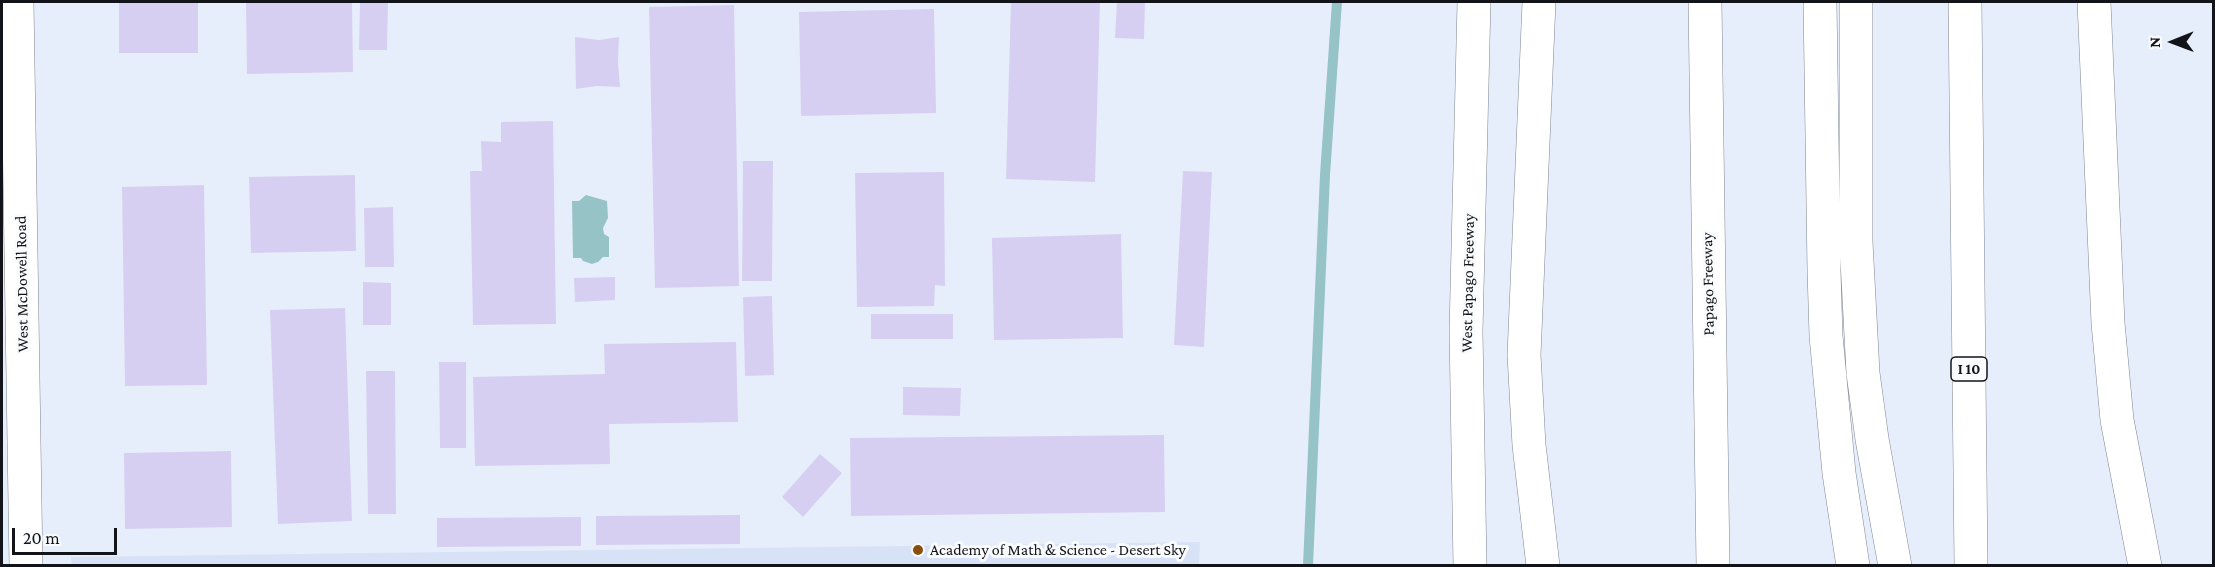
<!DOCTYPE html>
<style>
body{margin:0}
#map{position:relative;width:2215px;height:567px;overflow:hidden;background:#e7eefb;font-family:"Crimson Pro",serif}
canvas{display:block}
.frame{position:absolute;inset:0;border:3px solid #121419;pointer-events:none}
.north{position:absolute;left:2143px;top:12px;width:60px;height:60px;-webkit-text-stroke:4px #f9fbfd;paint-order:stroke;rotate:269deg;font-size:16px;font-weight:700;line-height:24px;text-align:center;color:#121419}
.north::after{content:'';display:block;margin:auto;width:21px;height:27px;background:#121419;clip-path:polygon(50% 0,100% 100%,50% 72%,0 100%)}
.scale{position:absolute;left:12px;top:528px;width:105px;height:27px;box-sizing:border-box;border:3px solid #121419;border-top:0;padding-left:8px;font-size:18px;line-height:21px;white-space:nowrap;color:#121419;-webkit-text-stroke:4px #f9fbfd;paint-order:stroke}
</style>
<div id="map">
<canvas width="2215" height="567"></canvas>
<div class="frame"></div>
<div class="north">N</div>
<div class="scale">20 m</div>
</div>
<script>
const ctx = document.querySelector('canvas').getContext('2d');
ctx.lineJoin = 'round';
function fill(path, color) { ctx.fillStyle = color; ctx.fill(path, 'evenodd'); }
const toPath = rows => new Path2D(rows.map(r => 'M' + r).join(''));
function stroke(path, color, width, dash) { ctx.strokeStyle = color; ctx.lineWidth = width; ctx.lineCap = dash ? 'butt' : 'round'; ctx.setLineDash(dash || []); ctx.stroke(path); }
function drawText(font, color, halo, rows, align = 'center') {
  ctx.font = font + ' "Crimson Pro",serif'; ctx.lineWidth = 6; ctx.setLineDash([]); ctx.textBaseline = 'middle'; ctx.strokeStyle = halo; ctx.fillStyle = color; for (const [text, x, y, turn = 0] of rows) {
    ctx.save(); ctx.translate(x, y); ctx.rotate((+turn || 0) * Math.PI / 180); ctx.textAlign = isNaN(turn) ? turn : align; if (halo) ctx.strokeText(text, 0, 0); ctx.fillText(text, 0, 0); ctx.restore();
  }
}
const built = toPath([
 [1200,542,1199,566,72,566,71,557]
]);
const water = toPath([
 [586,195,607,201,608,218,603,228,604,234,609,237,609,257,603,257,598,262,592,264,583,261,581,258,573,258,572,201,579,201]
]);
const stream = toPath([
 [1308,566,1325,175,1337,2]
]);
const building = toPath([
 [119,2,198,2,198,53,119,53],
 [246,2,352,2,353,72,247,74],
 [360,2,388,2,387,50,359,50],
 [1011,2,1100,2,1095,182,1006,179],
 [1117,2,1145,2,1144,39,1115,38],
 [734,5,739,286,655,288,649,7],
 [934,9,936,113,801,116,799,12],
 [575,37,599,40,619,37,618,62,620,87,597,86,576,89],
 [553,121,556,324,473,325,470,171,482,171,481,141,501,142,501,122],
 [743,161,773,161,772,281,742,281],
 [1183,171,1212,172,1204,347,1174,345],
 [944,172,945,286,935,285,934,306,857,307,855,173],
 [355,175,356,251,251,253,249,177],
 [204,185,207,385,125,386,122,187],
 [393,207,394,267,365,267,364,208],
 [1121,234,1123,338,994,340,992,238],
 [615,277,615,300,575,302,574,278],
 [363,282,391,283,391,325,363,325],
 [772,296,774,375,745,376,743,297],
 [345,308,352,521,278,524,270,310],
 [871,314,953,314,953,339,871,339],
 [736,342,738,422,609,424,610,464,475,466,473,377,605,374,604,344],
 [439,362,466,362,466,448,440,448],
 [366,371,395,371,396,514,368,514],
 [903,387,961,388,960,416,903,415],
 [1164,435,1165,512,851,516,850,438],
 [231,451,232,527,125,529,124,453],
 [820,454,842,473,803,517,782,497],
 [740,515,740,544,596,545,596,516],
 [581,517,581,546,437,547,437,518]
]);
const secondary = toPath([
 [1470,566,1466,331,1474,2]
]);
const primary = toPath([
 [17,2,26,566]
]);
const highway = toPath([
 [1539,2,1524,355,1529,445,1543,566],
 [1705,2,1713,566],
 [1820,2,1824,271,1826,336,1839,473,1853,566],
 [1856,2,1856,242,1863,373,1872,439,1895,566],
 [1965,2,1971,566],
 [2094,2,2108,323,2117,420,2145,566]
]);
const markers = [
 [918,550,6,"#8a4f0c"]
];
const shields = [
 [1969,369,36]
];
const shieldNames = [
 ["I 10",1969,369]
];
const streetNames = [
 ["West Papago Freeway",1468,283,-89],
 ["West McDowell Road",22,284,-91],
 ["Papago Freeway",1708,284,-91]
];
const poiNames = [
 ["Academy of Math & Science - Desert Sky",930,550]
];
fill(built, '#d8e2f7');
fill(water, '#95c3c6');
stroke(stream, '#95c3c6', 10);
fill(building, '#d7cff2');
stroke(secondary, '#7f8591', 34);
stroke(primary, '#7f8591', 34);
stroke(highway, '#7f8591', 34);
stroke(secondary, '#fff', 33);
stroke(primary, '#fff', 33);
stroke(highway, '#fff', 33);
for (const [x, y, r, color] of markers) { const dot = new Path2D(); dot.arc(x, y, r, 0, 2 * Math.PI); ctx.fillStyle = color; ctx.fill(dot); stroke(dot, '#f9fbfd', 2); }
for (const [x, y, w] of shields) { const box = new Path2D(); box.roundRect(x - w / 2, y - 12, w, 24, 4.5); ctx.fillStyle = '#f9fbfd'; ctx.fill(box); stroke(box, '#121419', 1.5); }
drawText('bold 15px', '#121419', null, shieldNames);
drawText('16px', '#121419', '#f9fbfd', streetNames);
drawText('16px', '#121419', '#f9fbfd', poiNames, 'left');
</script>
